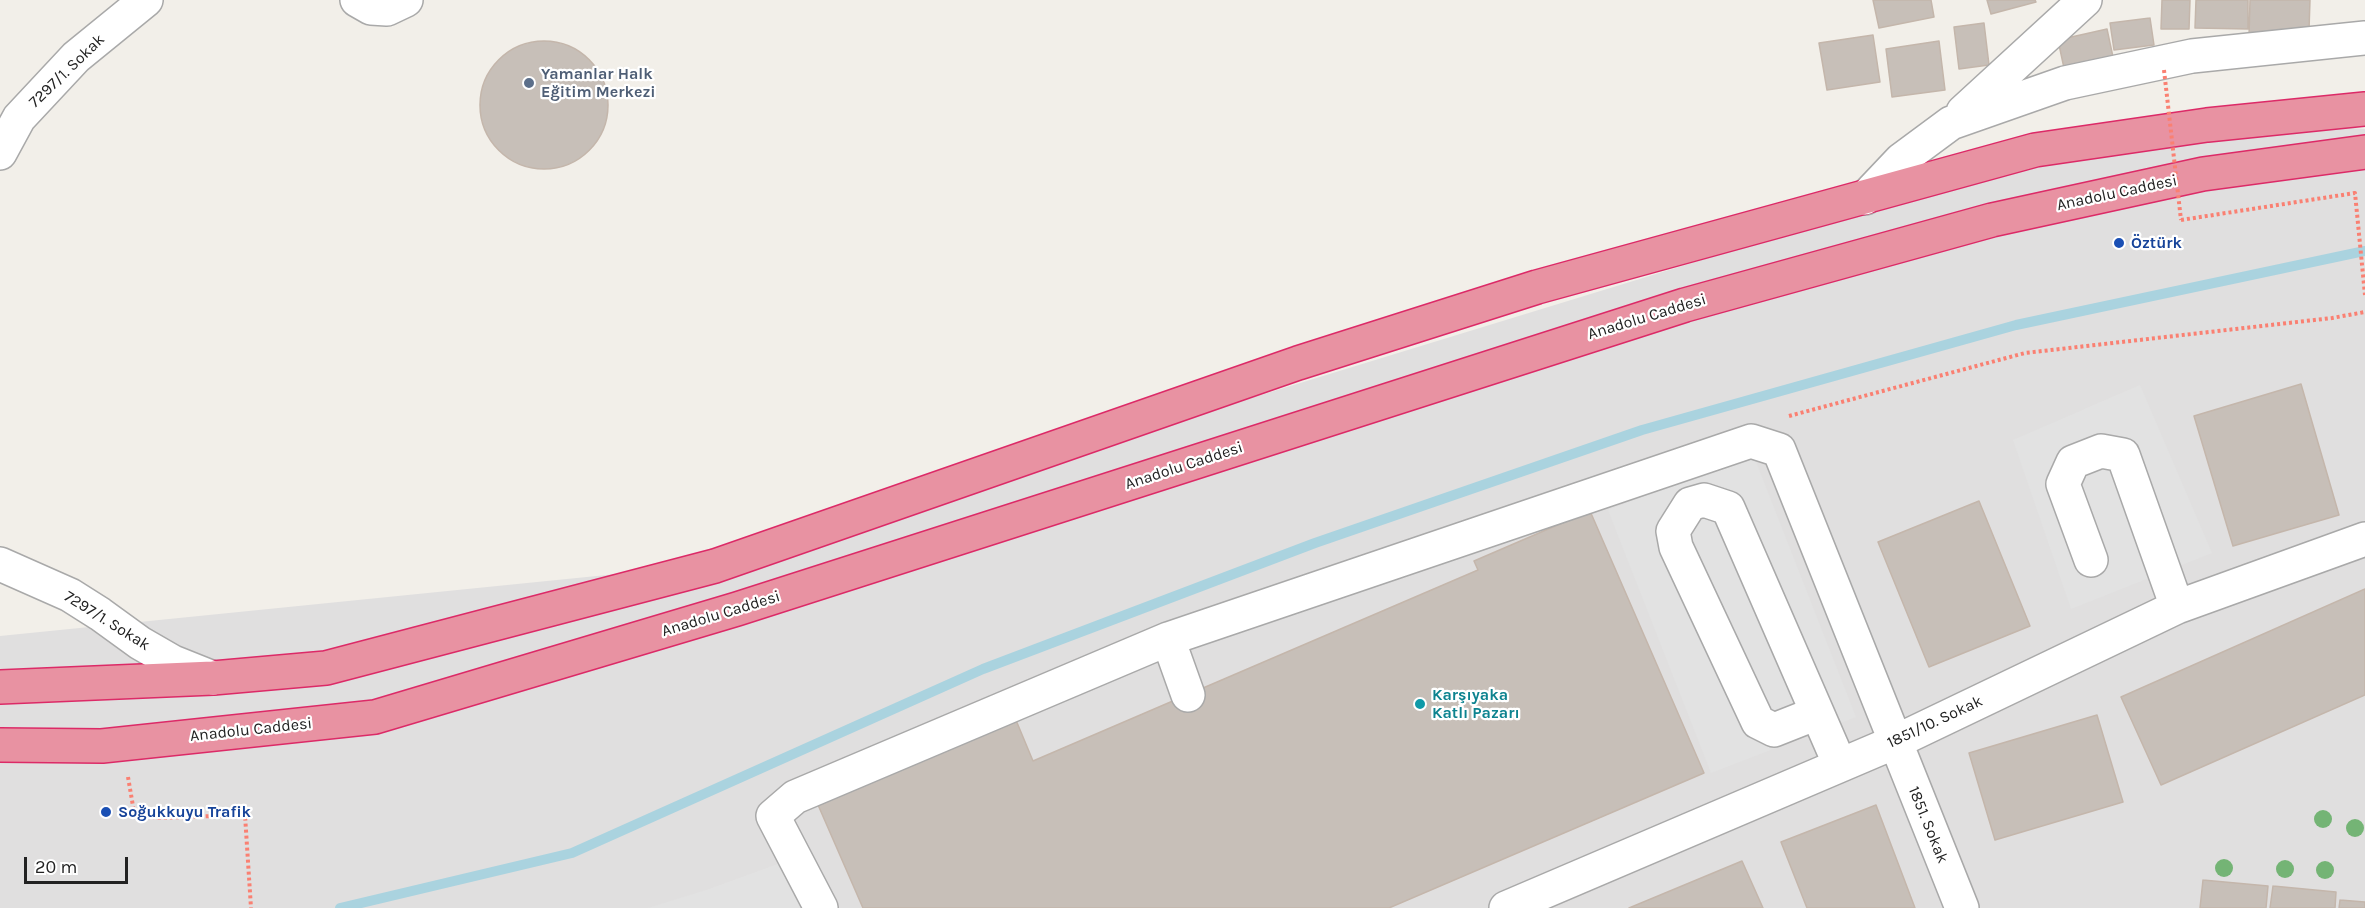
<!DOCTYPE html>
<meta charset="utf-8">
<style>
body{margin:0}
#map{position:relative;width:2365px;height:908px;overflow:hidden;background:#f2efe9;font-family:Karla,sans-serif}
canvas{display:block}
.scale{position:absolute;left:24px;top:857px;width:104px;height:27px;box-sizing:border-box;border:3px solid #222;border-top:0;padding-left:8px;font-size:18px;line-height:21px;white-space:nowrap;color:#222;-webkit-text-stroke:4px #fff;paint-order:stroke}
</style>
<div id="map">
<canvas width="2365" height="908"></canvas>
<div class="scale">20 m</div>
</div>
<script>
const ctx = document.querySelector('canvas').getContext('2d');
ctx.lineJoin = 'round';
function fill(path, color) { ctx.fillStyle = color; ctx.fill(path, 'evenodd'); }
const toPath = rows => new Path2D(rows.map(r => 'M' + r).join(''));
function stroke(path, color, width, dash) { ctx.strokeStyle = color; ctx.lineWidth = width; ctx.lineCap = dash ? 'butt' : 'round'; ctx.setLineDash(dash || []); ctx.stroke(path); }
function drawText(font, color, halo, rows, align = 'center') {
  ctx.font = font + ' Karla,sans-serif'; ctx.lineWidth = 4.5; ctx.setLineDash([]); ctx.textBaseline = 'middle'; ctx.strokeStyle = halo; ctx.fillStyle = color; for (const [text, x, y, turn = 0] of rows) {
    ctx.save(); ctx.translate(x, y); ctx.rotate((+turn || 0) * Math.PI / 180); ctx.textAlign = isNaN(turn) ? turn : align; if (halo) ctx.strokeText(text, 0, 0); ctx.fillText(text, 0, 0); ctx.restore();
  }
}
const residential = toPath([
 [2175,115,2365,129,2365,908,0,908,0,636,706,565]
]);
const parking = toPath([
 [2140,385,2212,553,2071,609,2013,440],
 [1753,454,1856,717,1711,773,1608,510],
 [783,862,802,908,648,908,706,890]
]);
const stream = toPath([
 [340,908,572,853,983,669,1315,543,1642,430,2016,325,2365,251]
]);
const building = toPath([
 [1873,0,1931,0,1934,17,1879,28,1873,0],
 [1987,0,2035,0,2036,2,1991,14,1987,0],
 [2162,0,2190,0,2189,29,2161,29,2162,0],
 [2196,0,2248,0,2248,29,2195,28,2196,0],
 [2250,0,2310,0,2309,30,2288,29,2287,38,2249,37,2250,0],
 [2150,18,2154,45,2114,50,2110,23,2150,18],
 [1984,23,1989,65,1959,69,1954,27,1984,23],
 [2107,29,2113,57,2064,68,2058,40,2107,29],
 [1873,35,1880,82,1827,90,1819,43,1873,35],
 '480 105a64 64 0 1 1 128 0a64 64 0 1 1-128 0Z',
 [1939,41,1945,90,1892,97,1886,49,1939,41],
 [2301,384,2339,515,2233,546,2194,416,2301,384],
 [1979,501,2030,626,1929,667,1878,542,1979,501],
 [1590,511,1704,773,1389,908,863,908,815,798,1013,713,1033,761,1478,570,1474,561,1590,511],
 [2365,589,2365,695,2161,785,2121,697,2365,589],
 [2097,715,2123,802,1995,840,1969,753,2097,715],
 [1876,805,1915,908,1807,908,1781,842,1876,805],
 [1742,861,1763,908,1629,908,1742,861],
 [2203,880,2268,886,2266,908,2200,908,2203,880],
 [2273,886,2336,892,2335,908,2270,908,2273,886],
 [2340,900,2365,902,2365,908,2339,908,2340,900]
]);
const path = toPath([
 [2181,220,2355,193,2365,295],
 [1789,416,2025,353,2332,318,2365,312],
 [128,777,134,812,156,818,245,815,251,908]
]);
const minor = toPath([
 [357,0,371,8,387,9,406,0],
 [1963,112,2085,0],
 [0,153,19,118,76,57,146,0],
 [1865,198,1901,160,1951,123,2065,83,2192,56,2365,38],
 [2091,560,2063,484,2073,462,2101,451,2123,455,2177,607],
 [0,564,70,595,100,614,140,643,173,662,213,678],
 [1188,695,1168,639,1751,441,1779,450,1962,908],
 [1817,713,1774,730,1758,722,1676,547,1673,531,1690,504,1704,500,1728,508,1840,765],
 [821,908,773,816,795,797,1168,639],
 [1506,908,1895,742,2177,607,2365,539]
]);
const highway = toPath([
 [0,687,213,678,326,668,715,566,1298,363,1537,287,2035,150,2207,125,2365,109],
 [0,745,102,746,375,717,737,609,1685,305,1992,220,2203,174,2365,152]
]);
const pathBridge = toPath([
 [2164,70,2181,220]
]);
const trees = [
 [2323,819],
 [2355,828],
 [2224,868],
 [2285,869],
 [2325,870]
];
const markers = [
 [529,83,6,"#5c6f8a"],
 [2119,243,6,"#1a4fb4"],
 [1420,704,6,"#0f9aa8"],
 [106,812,6,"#1a4fb4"]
];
const streetNames = [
 ["7297/1. Sokak",67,71,-44],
 ["Anadolu Caddesi",2117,193,-12],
 ["Anadolu Caddesi",1647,317,-17],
 ["Anadolu Caddesi",1184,466,-18],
 ["Anadolu Caddesi",721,614,-17],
 ["7297/1. Sokak",107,621,32],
 ["1851/10. Sokak",1935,722,-25],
 ["Anadolu Caddesi",251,730,-6],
 ["1851. Sokak",1928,825,68]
];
const serviceNames = [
 ["Yamanlar Halk",541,74],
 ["Eğitim Merkezi",541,92]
];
const transitNames = [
 ["Öztürk",2131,243],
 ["Soğukkuyu Trafik",118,812]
];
const cultureNames = [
 ["Karşıyaka",1432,695],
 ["Katlı Pazarı",1432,713]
];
fill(residential, '#e0dfdf');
fill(parking, '#e2e2e2');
stroke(stream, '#aad3df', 10);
fill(building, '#c7bfb8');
stroke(building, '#c4b6ab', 1.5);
stroke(minor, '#a9a9a9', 36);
stroke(highway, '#dc2a67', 36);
stroke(path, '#fa8072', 4, [3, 3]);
stroke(minor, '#fff', 33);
stroke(highway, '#e892a2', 33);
stroke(pathBridge, '#fa8072', 4, [3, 3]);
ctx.fillStyle = '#74b475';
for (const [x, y] of trees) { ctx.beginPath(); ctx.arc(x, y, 9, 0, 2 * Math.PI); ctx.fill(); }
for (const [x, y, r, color] of markers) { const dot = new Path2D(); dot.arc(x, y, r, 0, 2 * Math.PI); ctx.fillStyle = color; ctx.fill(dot); stroke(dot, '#fff', 2); }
drawText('16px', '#222', '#fff', streetNames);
drawText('bold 16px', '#4e5e75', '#fff', serviceNames, 'left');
drawText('bold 16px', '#164399', '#fff', transitNames, 'left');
drawText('bold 16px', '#0d838f', '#fff', cultureNames, 'left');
</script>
